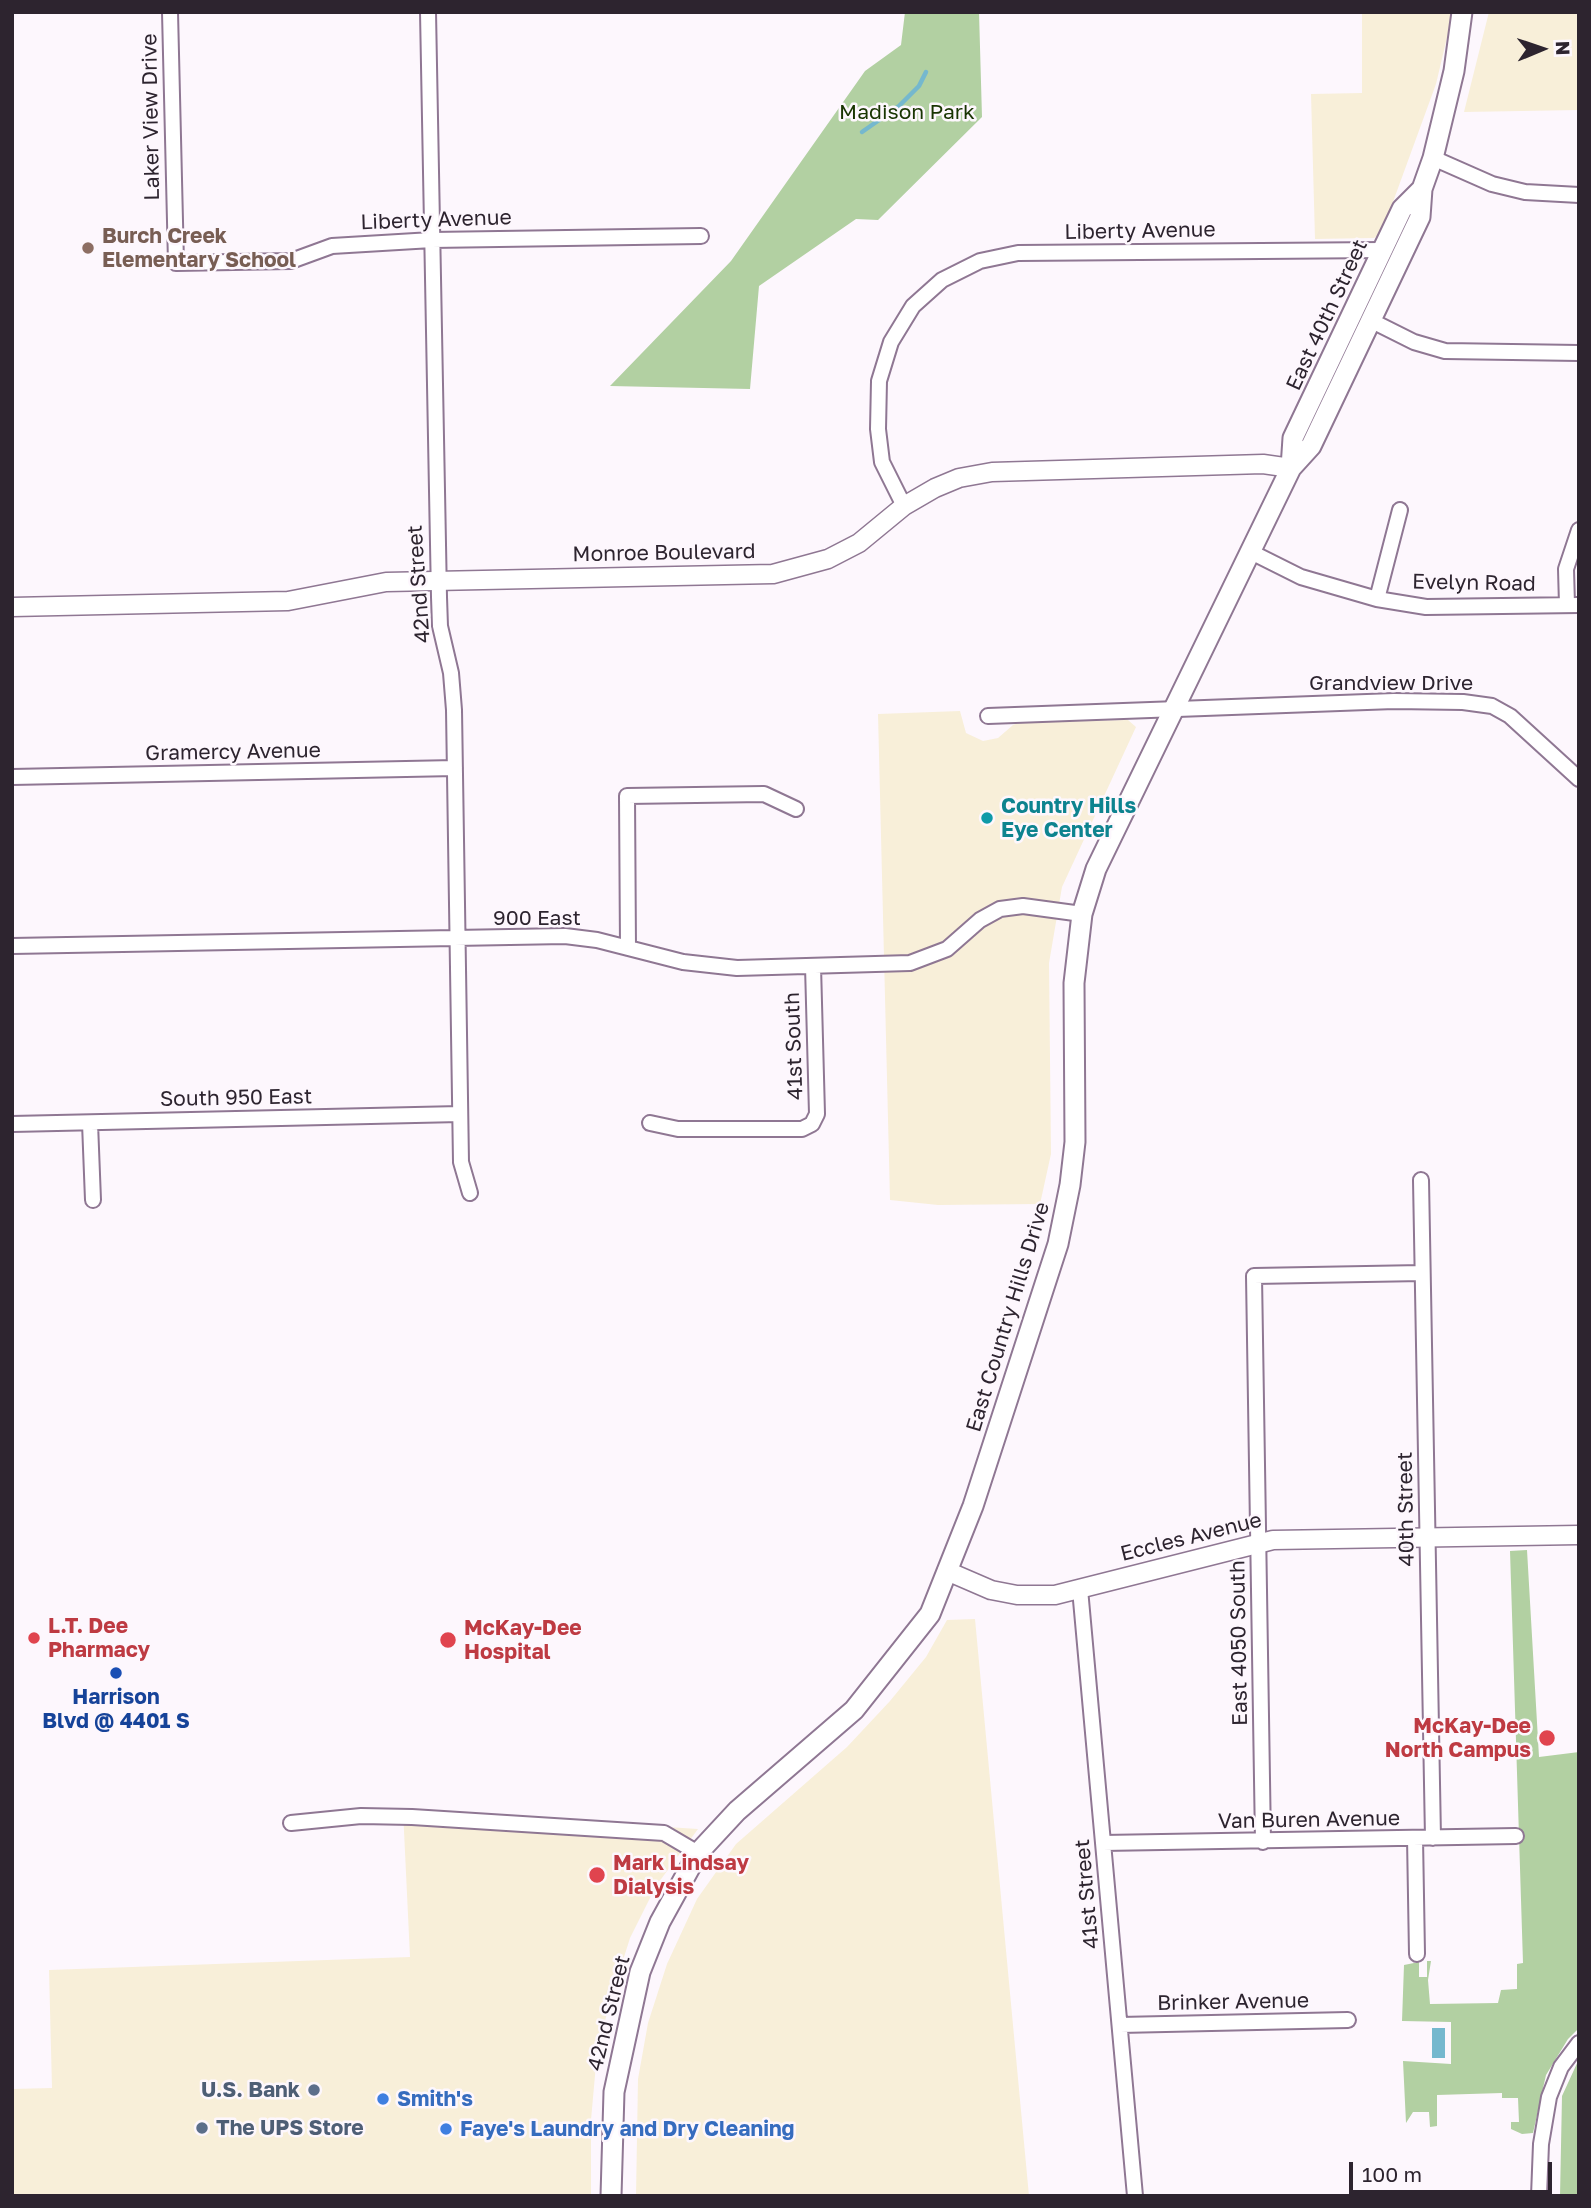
<!DOCTYPE html>
<style>
body{margin:0}
#map{position:relative;width:1591px;height:2208px;overflow:hidden;background:#fdf7fd;font-family:"Golos Text",sans-serif}
canvas{display:block}
.frame{position:absolute;inset:0;border:14px solid #2d242f;pointer-events:none}
.north{position:absolute;left:1507px;top:14px;width:70px;height:70px;-webkit-text-stroke:5px #fdf7fd;paint-order:stroke;rotate:88deg;font-size:19px;font-weight:700;line-height:28px;text-align:center;color:#2d242f}
.north::after{content:'';display:block;margin:auto;width:24px;height:32px;background:#2d242f;clip-path:polygon(50% 0,100% 100%,50% 72%,0 100%)}
.scale{position:absolute;left:1349px;top:2162px;width:203px;height:32px;box-sizing:border-box;border:4px solid #2d242f;border-top:0;padding-left:9px;font-size:21px;line-height:24px;white-space:nowrap;color:#2d242f;-webkit-text-stroke:5px #fdf7fd;paint-order:stroke}
</style>
<div id="map">
<canvas width="1591" height="2208"></canvas>
<div class="frame"></div>
<div class="north">N</div>
<div class="scale">100 m</div>
</div>
<script>
const ctx = document.querySelector('canvas').getContext('2d');
ctx.lineJoin = 'round';
function fill(path, color) { ctx.fillStyle = color; ctx.fill(path, 'evenodd'); }
const toPath = rows => new Path2D(rows.map(r => 'M' + r).join(''));
function stroke(path, color, width, dash) { ctx.strokeStyle = color; ctx.lineWidth = width; ctx.lineCap = dash ? 'butt' : 'round'; ctx.setLineDash(dash || []); ctx.stroke(path); }
function drawText(font, color, halo, rows, align = 'center') {
  ctx.font = font + ' "Golos Text",sans-serif'; ctx.lineWidth = 5; ctx.setLineDash([]); ctx.textBaseline = 'middle'; ctx.strokeStyle = halo; ctx.fillStyle = color; for (const [text, x, y, turn = 0] of rows) {
    ctx.save(); ctx.translate(x, y); ctx.rotate((+turn || 0) * Math.PI / 180); ctx.textAlign = isNaN(turn) ? turn : align; if (halo) ctx.strokeText(text, 0, 0); ctx.fillText(text, 0, 0); ctx.restore();
  }
}
const commercial = toPath([
 [1362,12,1451,12,1452,16,1436,84,1382,232,1374,238,1315,239,1311,94,1362,93],
 [1489,12,1579,12,1579,110,1464,112],
 [960,711,966,733,983,741,998,738,1013,725,1021,722,1128,720,1136,727,1062,887,1049,963,1051,1154,1040,1204,938,1205,890,1200,878,714],
 [975,1619,1029,2196,636,2196,638,2079,648,2023,667,1964,697,1899,736,1844,847,1747,890,1701,926,1657,947,1620],
 [403,1810,698,1829,656,1886,630,1938,609,2005,597,2053,591,2120,591,2196,12,2196,12,2089,52,2088,49,1970,410,1957]
]);
const green = toPath([
 [905,12,979,12,982,117,878,220,856,219,759,286,750,389,610,386,731,261,865,71,901,45],
 [1527,1550,1539,1757,1579,1752,1579,2028,1568,2039,1546,2075,1533,2133,1522,2134,1511,2129,1511,2122,1519,2122,1518,2098,1502,2098,1502,2093,1437,2095,1437,2126,1430,2127,1429,2112,1413,2112,1406,2123,1403,2061,1451,2064,1451,2022,1402,2021,1404,1965,1419,1962,1419,1977,1427,1977,1427,1961,1431,1961,1428,1980,1430,2004,1498,2003,1501,1990,1517,1989,1517,1964,1523,1963,1510,1551],
 [1579,2059,1579,2196,1560,2196,1562,2096]
]);
const water = toPath([
 [1432,2028,1445,2028,1445,2058,1432,2058]
]);
const stream = toPath([
 [862,132,899,106,919,86,926,72]
]);
const minor = toPath([
 [170,12,176,263,291,261,332,246,432,240,701,236],
 [428,12,439,597,440,626,451,673,454,710,461,1162,470,1193],
 [1433,158,1492,184,1525,192,1579,195],
 [1372,321,1414,342,1445,351,1579,353],
 [904,506,882,462,878,429,879,381,891,342,913,306,942,280,980,261,1018,253,1383,250],
 [1251,552,1301,577,1377,599,1426,607,1579,605],
 [1377,599,1400,510],
 [1567,605,1566,569,1579,530],
 [988,716,1394,701,1463,702,1492,706,1510,716,1579,779],
 [12,777,455,768],
 [12,946,565,936,597,940,683,962,737,968,910,963,947,949,980,920,1000,909,1023,906,1082,914],
 [628,948,627,796,764,794,796,809],
 [90,1123,93,1200],
 [650,1123,678,1129,802,1129,812,1124,817,1114,813,966],
 [12,1124,460,1114],
 [1421,1180,1433,1838],
 [1080,1589,1135,2196],
 [291,1823,361,1816,412,1817,664,1833,698,1853],
 [1415,1838,1417,1954],
 [1263,1842,1254,1276,1422,1273],
 [1103,1843,1516,1836],
 [1120,2025,1348,2020],
 [1539,2196,1541,2144,1549,2097,1561,2067,1579,2043]
]);
const tertiary = toPath([
 [12,607,288,601,386,582,773,574,828,559,859,543,904,506,935,488,959,478,992,472,1263,464,1291,468],
 [947,1571,991,1590,1017,1595,1055,1595,1273,1540,1579,1535]
]);
const secondary = toPath([
 [1291,468,1293,438,1402,209,1422,189],
 [611,2196,614,2092,640,1972,660,1922,698,1853,737,1811,854,1710,930,1614,973,1506,1058,1244,1070,1185,1075,1142,1074,983,1082,914,1096,869,1291,468,1311,446,1420,217,1422,189,1433,158,1454,71,1462,12]
]);
const markers = [
 [88,248,7,"#8d6e63"],
 [987,818,7,"#0f9aa8"],
 [34,1638,7,"#e0444e"],
 [448,1640,9,"#e0444e"],
 [116,1673,7,"#1a4fb4"],
 [1547,1738,9,"#e0444e"],
 [597,1875,9,"#e0444e"],
 [314,2090,7,"#5c6f8a"],
 [383,2099,7,"#3f7fe0"],
 [202,2128,7,"#5c6f8a"],
 [446,2129,7,"#3f7fe0"]
];
const parkNames = [
 ["Madison Park",907,112]
];
const streetNames = [
 ["Laker View Drive",151,117,-91],
 ["Liberty Avenue",436,220,-2],
 ["Liberty Avenue",1140,231,-1],
 ["East 40th Street",1327,315,-65],
 ["Monroe Boulevard",664,553,-1],
 ["Evelyn Road",1474,583,1],
 ["42nd Street",419,584,-94],
 ["Grandview Drive",1391,683],
 ["Gramercy Avenue",233,752,-1],
 ["900 East",537,918],
 ["41st South",794,1046,-92],
 ["South 950 East",236,1098,-1],
 ["East Country Hills Drive",1008,1317,-73],
 ["40th Street",1406,1509,-91],
 ["Eccles Avenue",1191,1537,-14],
 ["East 4050 South",1239,1643,-91],
 ["Van Buren Avenue",1309,1820,-1],
 ["41st Street",1087,1894,-95],
 ["Brinker Avenue",1233,2002,-1],
 ["42nd Street",609,2013,-76]
];
const educationNames = [
 ["Burch Creek",102,236],
 ["Elementary School",102,260]
];
const cultureNames = [
 ["Country Hills",1001,806],
 ["Eye Center",1001,830]
];
const healthNames = [
 ["L.T. Dee",48,1626],
 ["Pharmacy",48,1650],
 ["McKay-Dee",464,1628],
 ["Hospital",464,1652],
 ["McKay-Dee",1531,1726,"right"],
 ["North Campus",1531,1750,"right"],
 ["Mark Lindsay",613,1863],
 ["Dialysis",613,1887]
];
const transitNames = [
 ["Harrison",116,1697],
 ["Blvd @ 4401 S",116,1721]
];
const serviceNames = [
 ["U.S. Bank",300,2090],
 ["The UPS Store",216,2128,"left"]
];
const shopNames = [
 ["Smith's",397,2099],
 ["Faye's Laundry and Dry Cleaning",460,2129]
];
fill(commercial, '#f8efd9');
fill(green, '#b2d0a2');
fill(water, '#75b8ce');
stroke(stream, '#75b8ce', 4.5);
stroke(minor, '#8f7793', 18);
stroke(tertiary, '#8f7793', 21);
stroke(secondary, '#8f7793', 23);
stroke(minor, '#fff', 14);
stroke(tertiary, '#fff', 18);
stroke(secondary, '#fff', 19);
for (const [x, y, r, color] of markers) { const dot = new Path2D(); dot.arc(x, y, r, 0, 2 * Math.PI); ctx.fillStyle = color; ctx.fill(dot); stroke(dot, '#fdf7fd', 2.5); }
drawText('21px', '#193502', '#fdf7fd', parkNames);
drawText('21px', '#2d242f', '#fdf7fd', streetNames);
drawText('bold 21px', '#785e54', '#fdf7fd', educationNames, 'left');
drawText('bold 21px', '#0d838f', '#fdf7fd', cultureNames, 'left');
drawText('bold 21px', '#be3a42', '#fdf7fd', healthNames, 'left');
drawText('bold 21px', '#164399', '#fdf7fd', transitNames);
drawText('bold 21px', '#4e5e75', '#fdf7fd', serviceNames, 'right');
drawText('bold 21px', '#366cbe', '#fdf7fd', shopNames, 'left');
</script>
